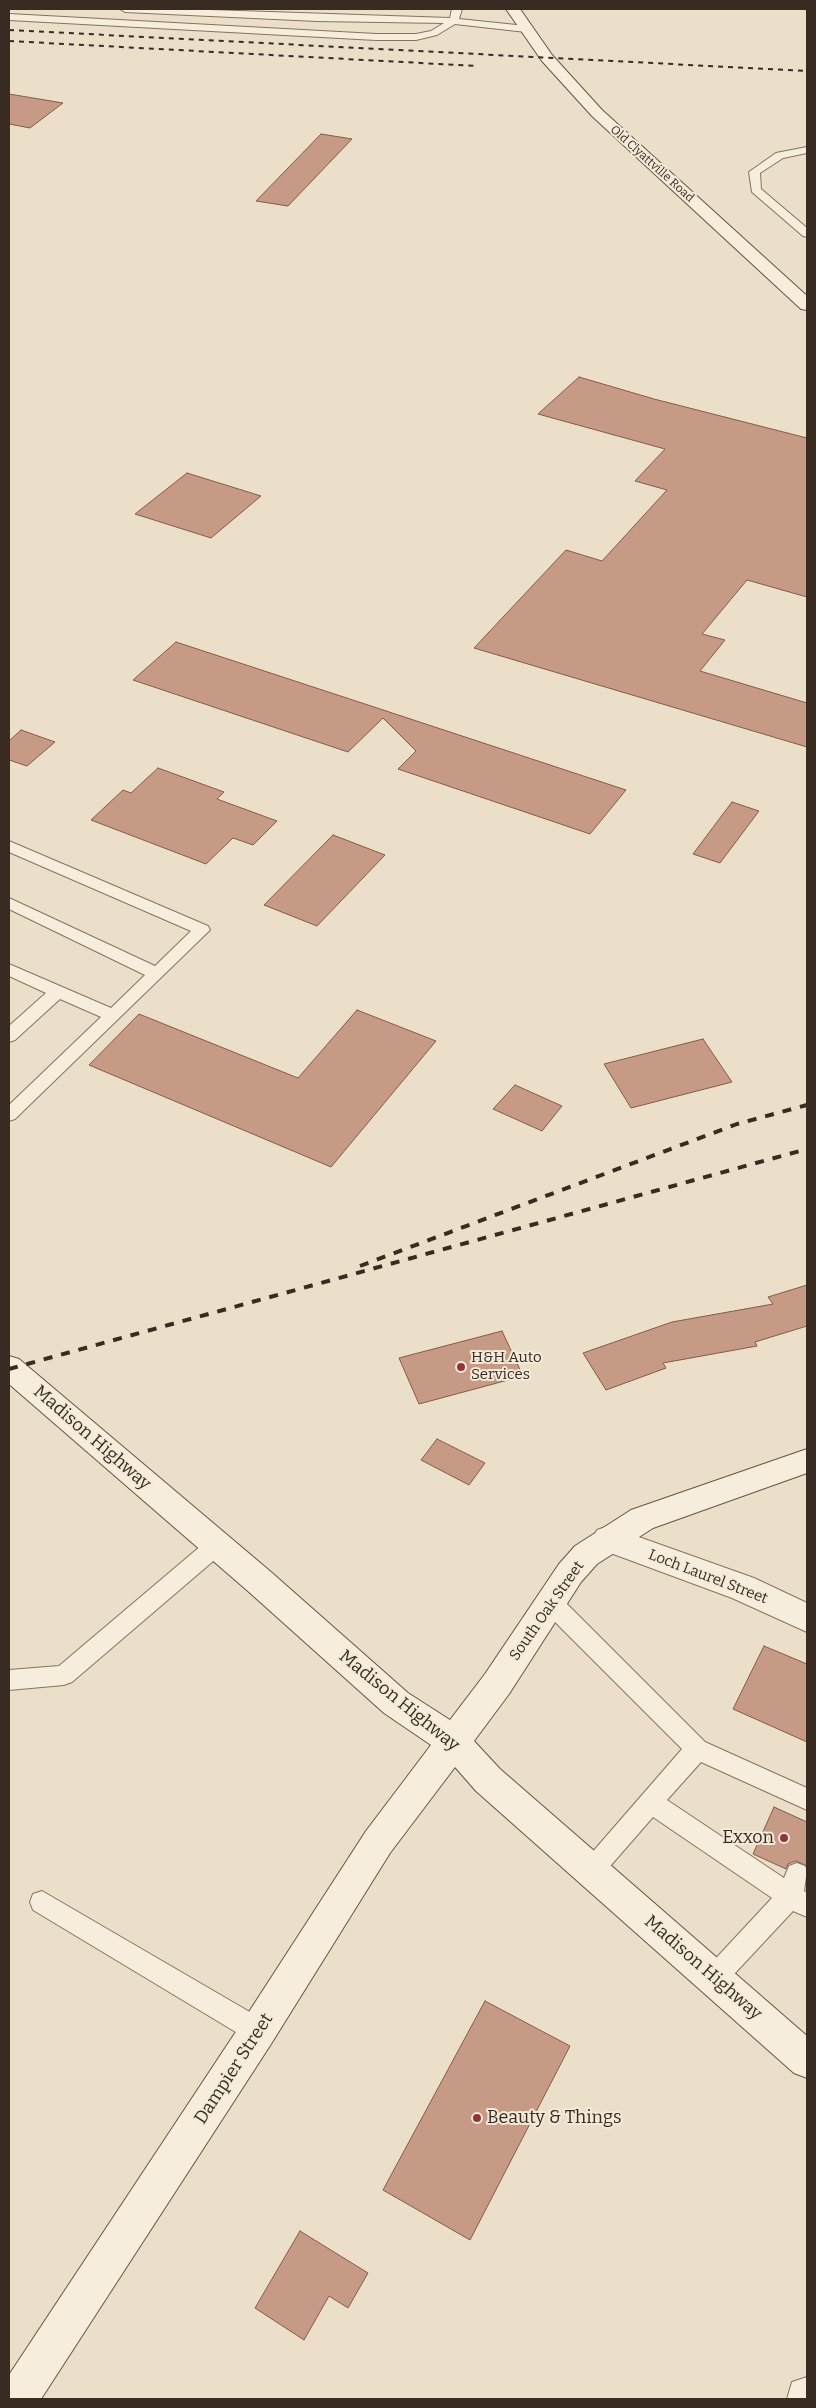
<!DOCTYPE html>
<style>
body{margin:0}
#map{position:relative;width:816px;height:2408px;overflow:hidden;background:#ebdfca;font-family:Bitter,serif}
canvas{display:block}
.frame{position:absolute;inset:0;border:10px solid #392b22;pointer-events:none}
</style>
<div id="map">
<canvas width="816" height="2408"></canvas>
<div class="frame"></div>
</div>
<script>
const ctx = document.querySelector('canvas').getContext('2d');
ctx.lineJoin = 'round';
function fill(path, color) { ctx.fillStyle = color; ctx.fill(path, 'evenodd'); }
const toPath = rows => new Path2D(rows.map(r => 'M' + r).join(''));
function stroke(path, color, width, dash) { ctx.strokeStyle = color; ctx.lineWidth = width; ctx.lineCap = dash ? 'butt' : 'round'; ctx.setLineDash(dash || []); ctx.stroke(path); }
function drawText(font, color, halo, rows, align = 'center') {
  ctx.font = font + ' Bitter,serif'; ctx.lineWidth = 4; ctx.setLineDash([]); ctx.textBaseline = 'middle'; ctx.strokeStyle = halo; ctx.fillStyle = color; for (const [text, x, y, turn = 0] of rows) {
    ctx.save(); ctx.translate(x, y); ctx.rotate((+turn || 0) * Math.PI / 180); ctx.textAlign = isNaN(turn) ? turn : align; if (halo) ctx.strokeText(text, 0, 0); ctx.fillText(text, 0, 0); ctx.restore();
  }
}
const building = toPath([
 [9,94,63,103,30,128,9,124,9,94],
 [321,134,352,139,288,206,256,201,321,134],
 [579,377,654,399,807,438,807,597,747,580,702,634,725,640,700,671,807,703,807,747,474,648,566,550,602,561,667,490,635,481,665,449,538,414,579,377],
 [187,473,261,496,211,538,135,514,187,473],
 [176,642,371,706,626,790,590,834,398,769,416,751,383,718,348,752,133,680,176,642],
 [21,730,55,742,27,766,9,760,9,741,21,730],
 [158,768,224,792,217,799,277,821,253,845,233,838,206,864,91,820,123,790,131,793,158,768],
 [732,802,759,811,720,863,693,854,732,802],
 [333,835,385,855,317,926,264,905,333,835],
 [357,1010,436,1041,331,1167,89,1065,139,1014,298,1078,357,1010],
 [703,1039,732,1082,631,1108,604,1064,703,1039],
 [515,1085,562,1106,542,1131,493,1109,515,1085],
 [807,1285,807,1326,755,1342,757,1346,663,1363,666,1368,606,1390,583,1353,672,1322,773,1304,768,1297,807,1285],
 [502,1331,523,1376,419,1404,399,1358,502,1331],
 [437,1439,485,1463,469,1485,421,1460,437,1439],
 [764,1646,807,1664,807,1742,733,1709,764,1646],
 [774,1807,807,1822,807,1866,796,1861,788,1864,786,1869,753,1854,774,1807],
 [485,2001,570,2046,470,2240,383,2190,485,2001],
 [300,2231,368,2273,348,2308,329,2296,304,2340,255,2308,300,2231]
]);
const lane = toPath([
 [120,9,180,9,450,18,452,9,462,9,459,19,526,26,531,29,526,32,455,24,437,35,416,40,376,40,9,20,9,14,376,34,416,34,431,31,444,23,317,21,125,12,120,9],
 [807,147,807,153,783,158,760,173,761,189,807,228,807,237,803,236,752,192,749,172,776,153,807,147],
 [9,841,208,926,210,930,15,1119,9,1121,9,1105,101,1017,60,999,15,1040,9,1042,9,1026,46,993,9,976,9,964,111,1008,145,975,9,909,9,898,155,966,191,931,9,852,9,841],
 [217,1536,225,1539,228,1545,225,1551,72,1682,64,1685,9,1690,9,1670,59,1666,209,1539,217,1536],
 [551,1594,559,1596,705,1742,807,1788,807,1810,701,1762,667,1800,784,1878,789,1866,797,1863,805,1866,807,1870,804,1891,807,1893,807,1917,793,1911,723,1986,714,1990,705,1986,702,1978,705,1970,772,1898,653,1817,599,1879,591,1882,583,1879,579,1871,583,1863,682,1749,543,1610,540,1603,543,1596,551,1594],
 [42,1891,267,2022,271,2031,267,2040,258,2043,249,2040,33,1910,30,1902,33,1894,42,1891]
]);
const street = toPath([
 [608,1526,754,1578,807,1603,807,1632,732,1598,597,1548,592,1539,597,1530,608,1526],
 [807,2377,807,2399,787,2399,792,2382,807,2377]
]);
const secondary = toPath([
 [506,9,520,9,552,55,602,110,807,296,807,310,801,309,592,116,542,61,506,9],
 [9,1356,19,1359,271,1572,408,1693,450,1720,485,1674,559,1564,575,1546,631,1510,807,1449,807,1473,653,1528,597,1564,581,1582,509,1694,474,1741,500,1769,807,2036,807,2078,794,2073,476,1791,455,1767,390,1853,271,2044,41,2399,9,2399,9,2375,245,2018,366,1831,431,1745,384,1713,249,1592,9,1384,9,1356]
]);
const railFar1 = toPath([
 [9,30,807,71],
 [9,41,477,66]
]);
const rail = toPath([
 [360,1266,737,1124,807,1105],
 [9,1369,807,1149]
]);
const markers = [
 [461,1367,5,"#90353c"],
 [784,1838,5,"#90353c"],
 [477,2118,5,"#90353c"]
];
const farStreetnames = [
 ["Old Clyattville Road",652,164,42]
];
const poiNames = [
 ["H&H Auto",471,1358],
 ["Services",471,1375]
];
const streetNames = [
 ["Loch Laurel Street",708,1577,21],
 ["South Oak Street",547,1611,-55]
];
const nearStreetnames = [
 ["Madison Highway",92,1438,41],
 ["Madison Highway",399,1701,39],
 ["Madison Highway",703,1968,41],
 ["Dampier Street",234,2069,-57]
];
const nearPoinames = [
 ["Exxon",774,1838],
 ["Beauty & Things",487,2118,"left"]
];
fill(building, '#c69a84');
stroke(building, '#845b48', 1);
stroke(lane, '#877260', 2);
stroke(street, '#877260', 2);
stroke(secondary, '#695343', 2);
fill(lane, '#f6eddd');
fill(street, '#f6eddd');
fill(secondary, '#f6eddd');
stroke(railFar1, '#392b22', 2, [5, 5]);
stroke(rail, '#392b22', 4, [9, 9]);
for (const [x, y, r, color] of markers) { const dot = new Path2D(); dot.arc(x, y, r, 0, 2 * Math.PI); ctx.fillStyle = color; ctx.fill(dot); stroke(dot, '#f3ead9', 2); }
drawText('12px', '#392b22', '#f3ead9', farStreetnames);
drawText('15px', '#392b22', '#f3ead9', poiNames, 'left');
drawText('15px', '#392b22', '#f3ead9', streetNames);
drawText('18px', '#392b22', '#f3ead9', nearStreetnames);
drawText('18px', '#392b22', '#f3ead9', nearPoinames, 'right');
</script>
